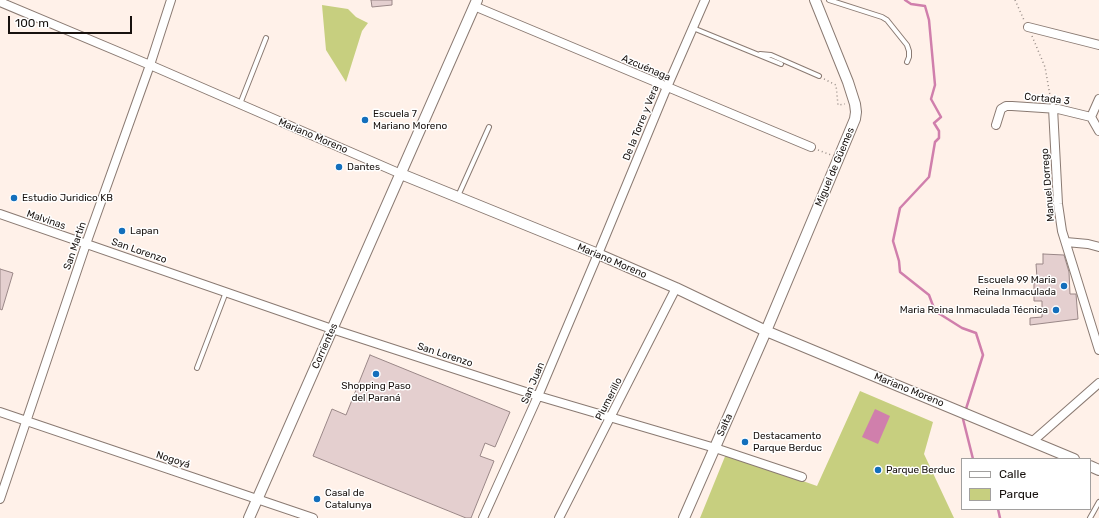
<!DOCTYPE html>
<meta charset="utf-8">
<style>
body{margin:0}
#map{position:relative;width:1099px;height:518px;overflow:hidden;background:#fff1e9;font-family:Rubik,sans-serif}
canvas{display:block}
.legend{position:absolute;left:961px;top:458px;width:130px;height:52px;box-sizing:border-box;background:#fff;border:1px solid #a2a09f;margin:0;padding:5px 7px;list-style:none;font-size:12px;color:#17110e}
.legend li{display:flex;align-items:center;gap:8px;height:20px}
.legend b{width:20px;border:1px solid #a2a09f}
.scale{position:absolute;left:8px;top:16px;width:124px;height:18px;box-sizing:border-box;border:2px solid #17110e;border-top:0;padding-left:5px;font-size:12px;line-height:14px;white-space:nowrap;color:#17110e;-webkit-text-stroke:3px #fff;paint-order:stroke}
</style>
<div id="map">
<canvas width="1099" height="518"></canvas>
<ul class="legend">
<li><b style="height:5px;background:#fff"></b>Calle</li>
<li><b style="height:11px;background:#c7cf7f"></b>Parque</li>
</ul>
<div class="scale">100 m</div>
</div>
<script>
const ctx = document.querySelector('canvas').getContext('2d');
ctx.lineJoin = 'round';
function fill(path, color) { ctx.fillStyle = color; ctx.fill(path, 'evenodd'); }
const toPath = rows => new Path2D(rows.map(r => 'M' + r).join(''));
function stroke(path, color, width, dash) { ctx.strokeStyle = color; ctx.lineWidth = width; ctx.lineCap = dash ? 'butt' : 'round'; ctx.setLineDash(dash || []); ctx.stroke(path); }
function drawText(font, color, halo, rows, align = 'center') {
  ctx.font = font + ' Rubik,sans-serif'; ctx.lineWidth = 3; ctx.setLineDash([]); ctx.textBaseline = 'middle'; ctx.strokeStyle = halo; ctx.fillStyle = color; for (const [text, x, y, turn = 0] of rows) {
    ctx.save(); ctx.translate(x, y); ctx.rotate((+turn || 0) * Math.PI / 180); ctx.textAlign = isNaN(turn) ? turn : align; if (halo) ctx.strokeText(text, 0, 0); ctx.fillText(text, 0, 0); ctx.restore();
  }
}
const green = toPath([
 [322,5,348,9,356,17,368,23,362,31,346,82,326,50],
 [860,391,933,422,924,454,954,518,700,518,726,454,817,486]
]);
const water = toPath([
 [875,409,890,416,878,444,862,437]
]);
const stream = toPath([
 [905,0,911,4,925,6,929,20,935,85,931,99,941,117,934,123,939,131,939,138,935,142,929,177,900,208,893,241,899,261,900,272,929,295,935,311,962,328,976,333,983,355,965,412],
 [964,417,963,419,973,459],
 [998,509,1000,518]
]);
const building = toPath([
 [371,0,392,0,392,5,372,7,371,0],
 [1043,254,1064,255,1069,272,1070,294,1076,294,1078,319,1030,325,1030,318,1042,317,1042,301,1034,301,1034,278,1037,278,1036,264,1043,264,1043,254],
 [0,269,13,273,2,310,0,309,0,269],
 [370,355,510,412,495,447,485,443,480,456,494,461,471,518,466,518,313,456,332,409,346,415,370,355]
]);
const path = toPath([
 [1015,0,1024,20],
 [1032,36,1045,67,1051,101],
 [824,79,836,85,838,105,845,104],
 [818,150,831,155]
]);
const service = toPath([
 [829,0,882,17,887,20,907,45,909,51,909,57,907,62],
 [693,28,781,64],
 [760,54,771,55,819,76],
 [240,104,266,38],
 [458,196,489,127],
 [197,368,226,292],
 [1090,518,1099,502]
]);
const minor = toPath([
 [0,2,150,65,401,174],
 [474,6,811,147],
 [1028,27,1099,45],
 [1053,108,1058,204,1062,231,1099,350],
 [1091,117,1099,99],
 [996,125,1001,109,1006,106,1012,106,1058,109,1091,117,1099,131],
 [0,214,332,329,538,396,715,448,802,477],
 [1066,242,1088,244,1099,247],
 [0,412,313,518],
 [1033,441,1099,383],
 [0,499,86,244,150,65,171,0],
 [483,518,538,396,598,254,667,87,705,0],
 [559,518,676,288]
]);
const tertiary = toPath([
 [401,174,598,254,676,288,766,331,1074,459],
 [1090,466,1099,470],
 [249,518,477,0],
 [684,518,766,331,855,119,856,112,855,104,848,82,815,0]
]);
const markers = [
 [365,120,4,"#136fbc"],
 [339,167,4,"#136fbc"],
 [14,198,4,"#136fbc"],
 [122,231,4,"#136fbc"],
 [1064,286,4,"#136fbc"],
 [1056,310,4,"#136fbc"],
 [376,374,4,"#136fbc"],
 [745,442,4,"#136fbc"],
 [878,470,4,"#136fbc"],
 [317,499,4,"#136fbc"]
];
const streetNames = [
 ["Azcuénaga",646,68,23],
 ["Cortada 3",1047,99,6],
 ["De la Torre y Vera",641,123,-68],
 ["Mariano Moreno",313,136,23],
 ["Miguel de Güemes",835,167,-67],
 ["Manuel Dorrego",1048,185,-95],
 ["Malvinas",46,220,19],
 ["San Martín",75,246,-71],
 ["San Lorenzo",139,251,19],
 ["Mariano Moreno",612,261,23],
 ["Corrientes",325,346,-66],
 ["San Lorenzo",445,355,18],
 ["San Juan",533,383,-67],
 ["Mariano Moreno",909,390,22],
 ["Plumerillo",609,399,-63],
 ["Salta",725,425,-66],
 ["Nogoyá",173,460,18]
];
const poiNames = [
 ["Escuela 7",373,114],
 ["Mariano Moreno",373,126],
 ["Dantes",347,167],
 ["Estudio Juridico KB",22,198],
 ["Lapan",130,231],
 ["Escuela 99 Maria",1056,280,"right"],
 ["Reina Inmaculada",1056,292,"right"],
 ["Maria Reina Inmaculada Técnica",1048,310,"right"],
 ["Shopping Paso",376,386,"center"],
 ["del Paraná",376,398,"center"],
 ["Destacamento",753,436],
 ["Parque Berduc",753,448],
 ["Parque Berduc",886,470],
 ["Casal de",325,493],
 ["Catalunya",325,505]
];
fill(green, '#c7cf7f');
fill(water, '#d07fac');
stroke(stream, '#d07fac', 2.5);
fill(building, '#e4cfcf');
stroke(building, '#9a8787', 1);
stroke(service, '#8a7a72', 6);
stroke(minor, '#8a7a72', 10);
stroke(tertiary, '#8a7a72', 12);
stroke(path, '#978d87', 1.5, [1, 3]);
stroke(service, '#fff', 4);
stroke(minor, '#fff', 8);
stroke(tertiary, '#fff', 10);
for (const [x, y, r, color] of markers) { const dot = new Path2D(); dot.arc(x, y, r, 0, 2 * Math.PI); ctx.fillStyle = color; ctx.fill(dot); stroke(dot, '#fff', 1.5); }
drawText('10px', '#17110e', '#fff', streetNames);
drawText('10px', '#17110e', '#fff', poiNames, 'left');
</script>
